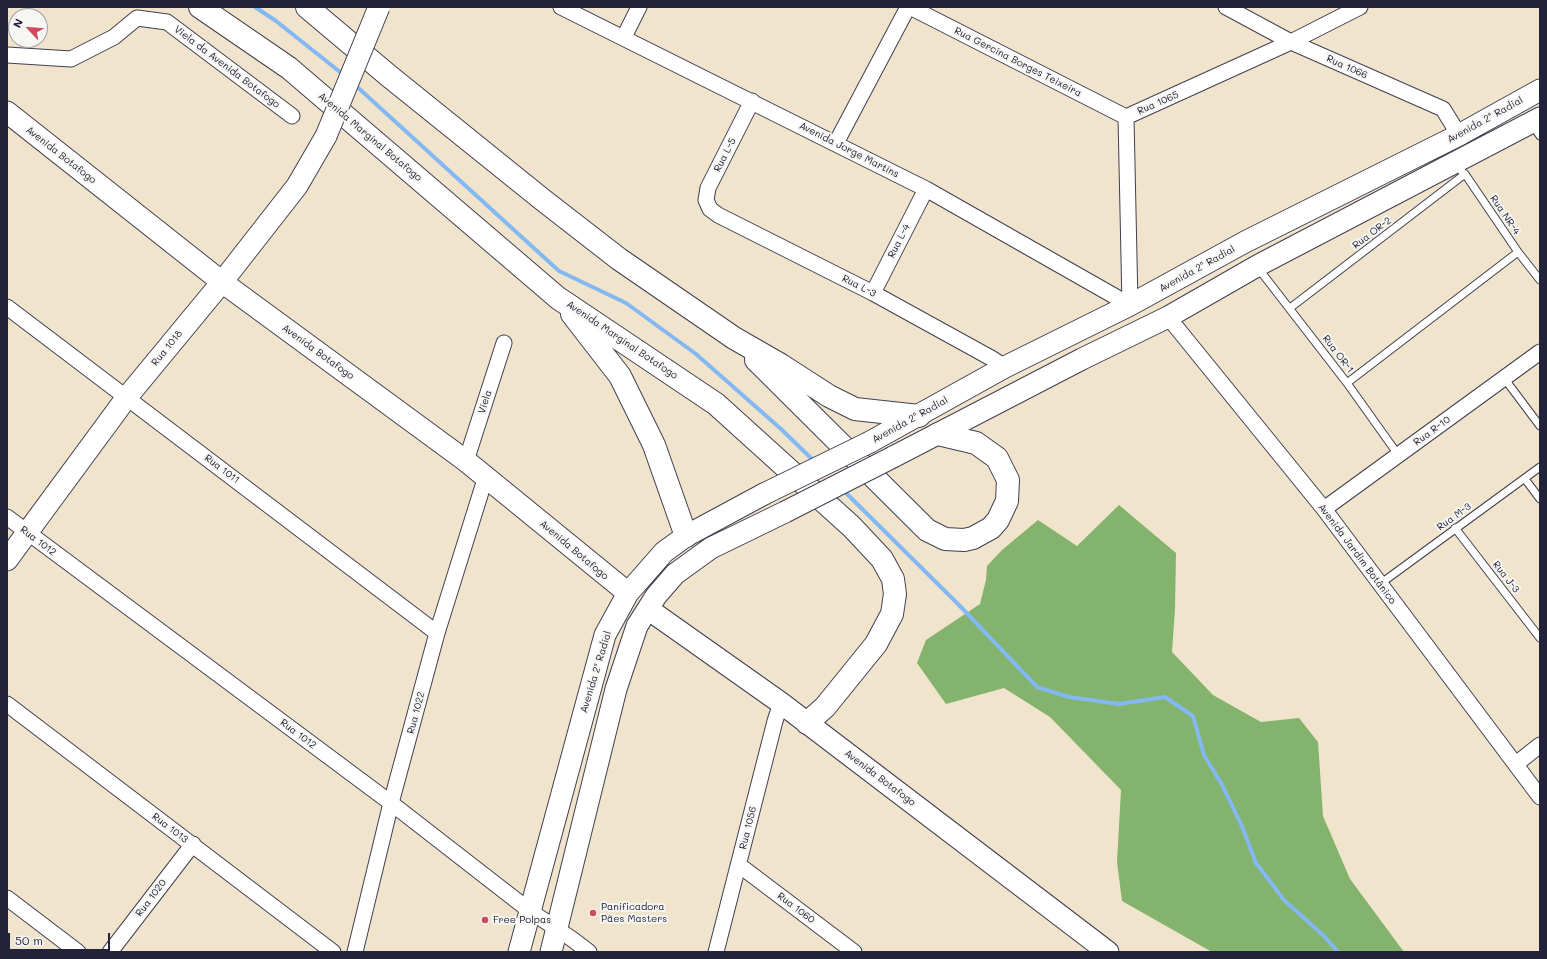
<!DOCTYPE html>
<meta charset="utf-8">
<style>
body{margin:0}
#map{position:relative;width:1547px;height:959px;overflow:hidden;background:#f1e4cc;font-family:Mali,sans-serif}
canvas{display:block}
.frame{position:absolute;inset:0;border:8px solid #22223b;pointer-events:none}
.north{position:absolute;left:8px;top:8px;width:40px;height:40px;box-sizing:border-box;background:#f6f6f2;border:1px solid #a1a1a9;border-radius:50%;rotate:296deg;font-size:11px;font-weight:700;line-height:16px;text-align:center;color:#22223b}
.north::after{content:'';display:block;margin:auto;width:14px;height:18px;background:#d1495b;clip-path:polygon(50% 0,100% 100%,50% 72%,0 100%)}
.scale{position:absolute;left:8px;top:933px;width:102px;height:18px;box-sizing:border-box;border:2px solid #22223b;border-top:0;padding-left:5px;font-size:12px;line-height:14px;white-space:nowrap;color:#22223b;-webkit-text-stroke:3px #f6f6f2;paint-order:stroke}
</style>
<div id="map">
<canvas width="1547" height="959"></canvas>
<div class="frame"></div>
<div class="north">N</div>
<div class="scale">50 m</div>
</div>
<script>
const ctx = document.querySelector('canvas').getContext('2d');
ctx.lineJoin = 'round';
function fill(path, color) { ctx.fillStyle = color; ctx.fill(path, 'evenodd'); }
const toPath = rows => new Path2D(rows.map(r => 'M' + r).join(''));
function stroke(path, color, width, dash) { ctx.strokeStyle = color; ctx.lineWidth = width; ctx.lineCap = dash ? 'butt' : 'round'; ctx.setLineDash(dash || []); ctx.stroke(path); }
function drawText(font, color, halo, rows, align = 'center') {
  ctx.font = font + ' Mali,sans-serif'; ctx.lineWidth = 4; ctx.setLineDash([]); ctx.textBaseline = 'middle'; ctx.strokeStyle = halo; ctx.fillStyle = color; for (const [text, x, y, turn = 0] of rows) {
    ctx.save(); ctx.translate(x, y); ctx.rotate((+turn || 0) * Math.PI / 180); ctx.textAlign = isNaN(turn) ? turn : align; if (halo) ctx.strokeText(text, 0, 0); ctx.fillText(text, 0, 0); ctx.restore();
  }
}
const forest = toPath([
 [1119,505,1176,553,1175,609,1172,652,1213,695,1261,722,1299,718,1318,742,1323,816,1350,879,1404,952,1212,952,1122,901,1117,862,1121,790,1050,717,1004,688,946,704,917,663,926,640,980,604,986,580,987,566,1002,550,1038,520,1077,546]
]);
const stream = toPath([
 [255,7,276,21,345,76],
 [354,84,559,271,626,303,696,354,781,429,815,462],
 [843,490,958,604,1037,687,1069,697,1119,704,1165,697,1193,716,1204,755,1221,783,1241,824,1256,863,1284,900,1324,936,1338,952]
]);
const lane = toPath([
 [1532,125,1540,136],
 [1462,172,1465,174,1518,252,1540,280],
 [1258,268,1347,383,1399,456],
 [1290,308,1465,174],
 [1504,378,1540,426],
 [1347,383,1518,252],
 [1525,479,1540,499],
 [1455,528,1540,638],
 [1380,584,1540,467]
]);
const street = toPath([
 [561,7,926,189,1130,305],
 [910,7,1126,117],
 [1226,7,1291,42,1443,109,1459,135],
 [137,18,167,22,292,116],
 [624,37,639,7],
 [7,55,71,59,114,37,137,18],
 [752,101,708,188,706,200,710,209,718,215,873,293,991,358,1005,367],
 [836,143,908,7],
 [873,293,926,189],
 [1130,305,1126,117,1291,42,1360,7],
 [7,307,437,633],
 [1168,317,1324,509,1540,797],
 [466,461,504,343],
 [1324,509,1540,352],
 [7,517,391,803,530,911,572,939,589,952],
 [7,704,333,952],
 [1516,764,1540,745],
 [739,865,854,952],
 [7,898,78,952],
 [110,952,193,844],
 [355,952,391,803,437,633,486,476],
 [716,952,775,721,781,703]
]);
const secondary = toPath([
 [7,112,222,282,466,461,628,593],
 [870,442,1005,367,1130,305,1245,242,1459,135,1540,90],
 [893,457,1082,359,1168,317,1257,266,1540,118],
 [7,560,127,397,222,282,297,186,326,136],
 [648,609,781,703,1108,952],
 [519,952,605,635,628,593,664,552,686,536,764,494],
 [551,952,616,689,637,626,656,596,675,574,711,548,785,512]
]);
const primary = toPath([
 [200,7,289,68,558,298,716,404,852,527,882,559,893,579,895,594,892,614,876,644,825,707,807,723],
 [307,7,389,76,543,200,619,259,734,338,781,365,829,396,855,409,919,416],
 [572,314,620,376,654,445,686,536],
 [756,360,927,530,945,539,964,540,973,538,991,528,998,520,1007,501,1008,480,997,458,976,443,938,434]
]);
const secondaryBridge = toPath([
 [326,136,379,7],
 [764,494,870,442],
 [785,512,893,457]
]);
const markers = [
 [593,913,4,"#d1495b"],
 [485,920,4,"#d1495b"]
];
const streetNames = [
 ["Rua Gercina Borges Teixeira",1018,62,27],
 ["Viela da Avenida Botafogo",227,67,37],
 ["Rua 1066",1347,67,24],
 ["Rua 1065",1158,103,-24],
 ["Avenida 2ª Radial",1485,120,-29],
 ["Avenida Marginal Botafogo",370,137,40],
 ["Avenida Jorge Martins",849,150,27],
 ["Avenida Botafogo",61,155,38],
 ["Rua L-5",725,155,-63],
 ["Rua NR-4",1505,215,56],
 ["Rua OR-2",1372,233,-37],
 ["Rua L-4",899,241,-63],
 ["Avenida 2ª Radial",1197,269,-29],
 ["Rua L-3",859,286,27],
 ["Avenida Marginal Botafogo",622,340,34],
 ["Rua 1018",167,348,-51],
 ["Avenida Botafogo",318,352,36],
 ["Rua OR-1",1338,354,53],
 ["Viela",485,402,-72],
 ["Avenida 2ª Radial",910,420,-29],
 ["Rua R-10",1432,431,-36],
 ["Rua 1011",222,469,37],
 ["Rua M-3",1454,517,-36],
 ["Rua 1012",38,541,37],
 ["Avenida Botafogo",574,550,40],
 ["Avenida Jardim Botânico",1357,554,53],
 ["Rua J-3",1506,577,52],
 ["Avenida 2ª Radial",596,672,-73],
 ["Rua 1022",416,713,-75],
 ["Rua 1012",298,734,37],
 ["Avenida Botafogo",880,778,37],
 ["Rua 1013",170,828,37],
 ["Rua 1056",748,828,-76],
 ["Rua 1020",151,898,-53],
 ["Rua 1060",796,908,37]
];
const poiNames = [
 ["Panificadora",601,907],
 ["Pães Masters",601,919],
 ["Free Polpas",493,920]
];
fill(forest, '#83b36c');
stroke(stream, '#84b8f2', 4);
stroke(lane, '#413f51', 9);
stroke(street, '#413f51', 17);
stroke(secondary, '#413f51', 23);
stroke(primary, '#413f51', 24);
stroke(lane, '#fff', 7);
stroke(street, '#fff', 15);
stroke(secondary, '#fff', 21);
stroke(primary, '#fff', 22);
stroke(secondaryBridge, '#413f51', 23, []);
stroke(secondaryBridge, '#fff', 21);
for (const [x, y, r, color] of markers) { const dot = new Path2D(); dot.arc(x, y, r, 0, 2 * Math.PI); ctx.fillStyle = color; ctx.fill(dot); stroke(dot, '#f6f6f2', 1.5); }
drawText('10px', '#22223b', '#f6f6f2', streetNames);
drawText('10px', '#22223b', '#f6f6f2', poiNames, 'left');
</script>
